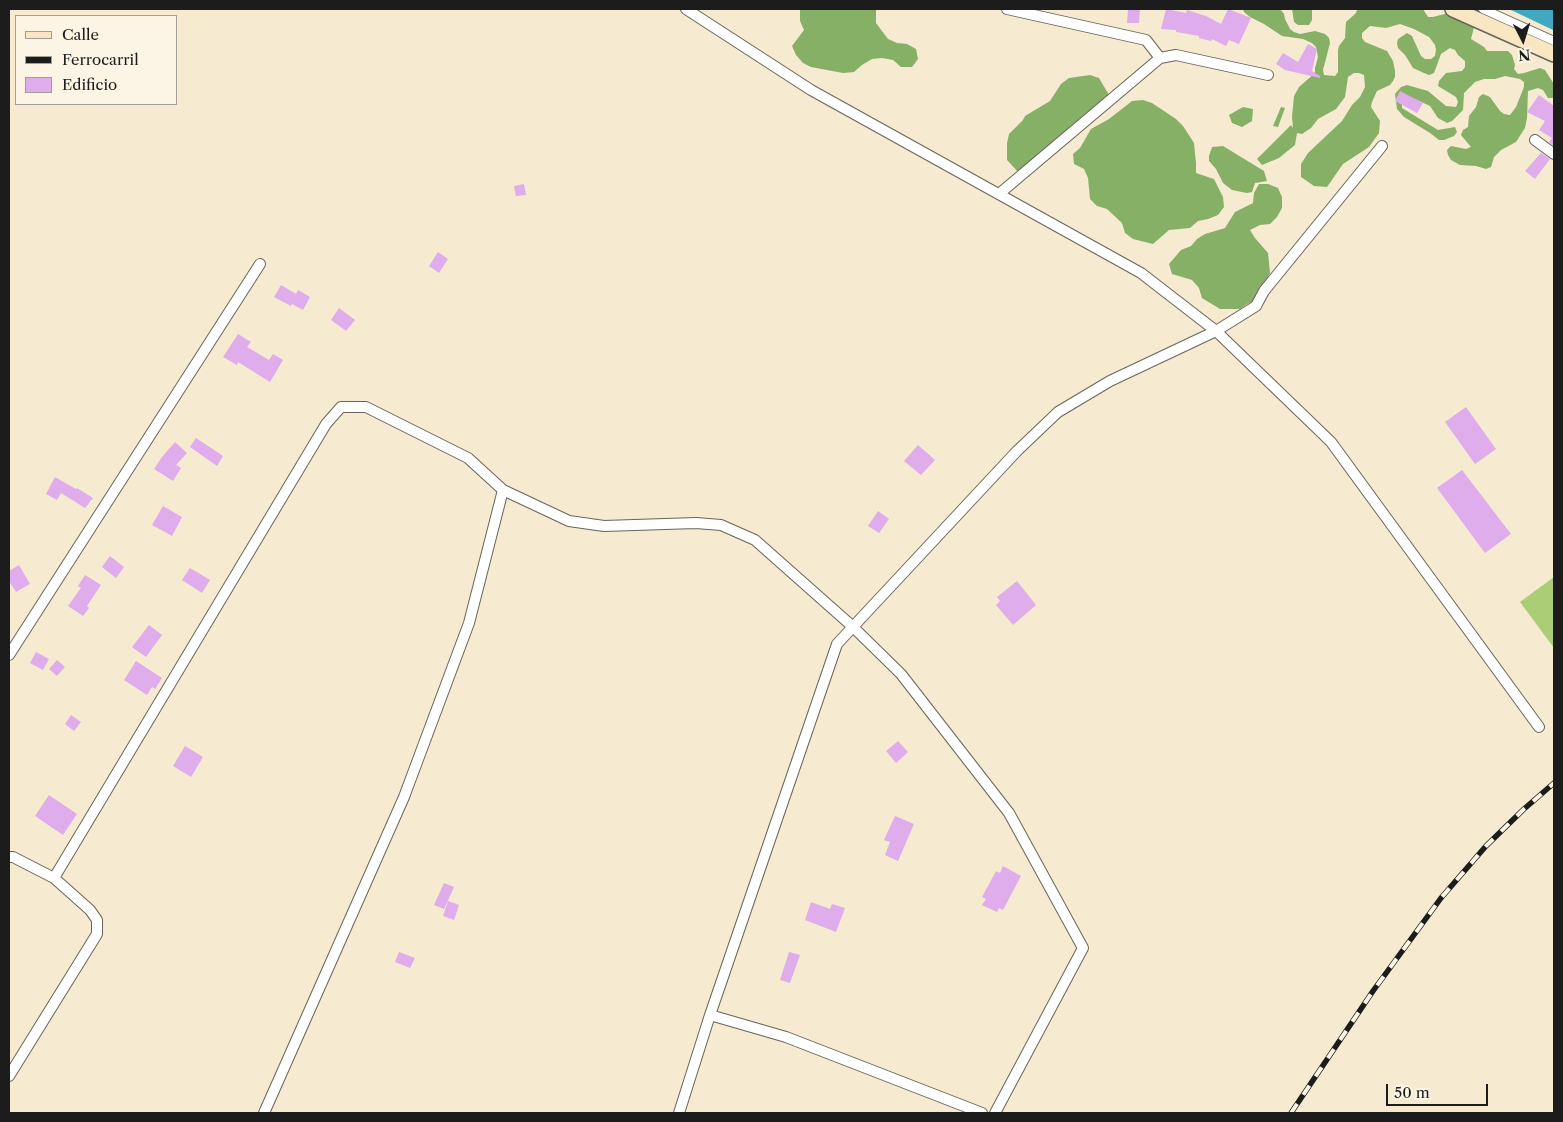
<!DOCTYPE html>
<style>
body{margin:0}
#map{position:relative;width:1563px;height:1122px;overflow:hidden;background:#f6ead1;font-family:"Libre Caslon Text",serif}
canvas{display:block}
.frame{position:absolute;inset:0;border:10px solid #1c1c1c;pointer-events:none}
.legend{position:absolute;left:15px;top:15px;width:162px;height:90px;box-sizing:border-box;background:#fcf5e5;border:1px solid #a29e95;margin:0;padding:6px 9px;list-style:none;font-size:15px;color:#1c1c1c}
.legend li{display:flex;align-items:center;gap:10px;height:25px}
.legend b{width:25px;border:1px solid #a29e95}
.north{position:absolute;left:1498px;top:15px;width:50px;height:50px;-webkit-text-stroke:4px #fcf5e5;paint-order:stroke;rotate:175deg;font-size:14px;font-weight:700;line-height:20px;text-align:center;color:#1c1c1c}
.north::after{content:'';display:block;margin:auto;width:18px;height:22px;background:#1c1c1c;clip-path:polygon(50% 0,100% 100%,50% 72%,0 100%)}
.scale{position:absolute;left:1386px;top:1084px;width:102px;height:22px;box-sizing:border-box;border:2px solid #1c1c1c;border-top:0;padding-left:6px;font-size:15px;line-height:18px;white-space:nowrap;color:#1c1c1c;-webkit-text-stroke:4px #fcf5e5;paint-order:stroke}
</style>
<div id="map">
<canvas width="1563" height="1122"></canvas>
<div class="frame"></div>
<ul class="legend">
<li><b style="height:6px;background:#f9e7c3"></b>Calle</li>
<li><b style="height:6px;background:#1c1c1c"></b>Ferrocarril</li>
<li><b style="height:14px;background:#dfadeb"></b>Edificio</li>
</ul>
<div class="north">N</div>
<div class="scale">50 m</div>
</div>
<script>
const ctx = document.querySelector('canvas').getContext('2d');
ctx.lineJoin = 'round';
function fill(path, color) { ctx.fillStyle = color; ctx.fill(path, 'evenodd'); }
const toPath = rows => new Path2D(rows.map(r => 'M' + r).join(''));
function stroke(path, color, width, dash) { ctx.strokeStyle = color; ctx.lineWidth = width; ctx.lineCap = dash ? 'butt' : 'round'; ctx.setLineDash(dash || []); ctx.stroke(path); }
const green = toPath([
 [1554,577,1554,648,1520,602]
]);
const forest = toPath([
 [800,9,876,9,876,23,888,39,897,43,907,44,916,49,918,59,912,67,901,67,893,60,882,58,872,59,862,65,854,72,843,73,811,67,803,63,796,55,792,46,804,30,800,21],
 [1243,9,1280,9,1284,14,1285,19,1290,29,1294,32,1300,34,1315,31,1325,34,1329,38,1330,43,1323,70,1324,75,1335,76,1338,72,1338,50,1339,46,1345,38,1346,22,1355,14,1358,9,1423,9,1428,17,1433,17,1456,11,1475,23,1471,39,1484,47,1487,51,1508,51,1512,55,1515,65,1514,69,1518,74,1524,73,1540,68,1545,70,1554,84,1553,98,1548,98,1543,90,1538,88,1528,91,1527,118,1525,128,1516,142,1501,150,1494,157,1491,167,1486,169,1476,166,1460,165,1451,160,1448,155,1447,150,1451,146,1466,149,1471,147,1461,135,1463,130,1468,127,1469,116,1476,107,1479,97,1483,94,1490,97,1500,111,1504,114,1510,115,1516,107,1524,87,1524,82,1520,79,1505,76,1495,79,1484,79,1475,82,1464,93,1463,110,1452,121,1447,123,1438,118,1430,106,1415,99,1402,103,1402,108,1438,130,1455,127,1457,132,1454,136,1444,140,1439,140,1430,133,1404,117,1397,109,1395,94,1401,87,1407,85,1428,91,1446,106,1456,107,1458,102,1456,97,1438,86,1439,81,1446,73,1462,71,1465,67,1465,61,1458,55,1455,50,1450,48,1441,54,1434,73,1429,75,1424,73,1413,68,1405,55,1398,48,1397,43,1398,39,1407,33,1412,36,1421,56,1425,59,1431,59,1435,56,1436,50,1435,45,1429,37,1414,29,1400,24,1386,28,1370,26,1362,33,1362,38,1365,42,1387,51,1393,61,1395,71,1395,77,1393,81,1390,85,1377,91,1372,102,1371,107,1380,121,1379,133,1369,147,1343,164,1327,187,1314,186,1301,177,1301,164,1308,153,1342,121,1352,105,1360,97,1365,87,1364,75,1359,73,1354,73,1348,77,1345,97,1336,109,1318,119,1311,128,1302,134,1297,133,1295,145,1279,158,1262,165,1257,159,1291,125,1293,128,1292,117,1294,96,1299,87,1315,73,1315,68,1318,57,1316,47,1312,43,1303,39,1282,36,1264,24,1250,17,1244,12],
 [1292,9,1312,9,1312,20,1309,25,1298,25,1294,22],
 [1090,75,1099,78,1109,95,1019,173,1007,160,1007,143,1009,134,1023,120,1025,116,1050,101,1061,84,1069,78],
 [1143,100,1152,103,1176,119,1183,126,1194,143,1196,163,1196,173,1214,179,1223,197,1224,207,1218,215,1208,219,1198,221,1190,228,1169,230,1153,244,1133,239,1125,233,1122,223,1107,209,1097,206,1090,199,1088,178,1084,169,1074,164,1073,154,1080,148,1091,129,1109,119,1132,101],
 [1243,107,1253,109,1252,121,1242,127,1232,123,1229,115],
 [1281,107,1285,108,1278,127,1273,126],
 [1223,146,1264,171,1267,181,1255,183,1252,192,1247,193,1232,190,1223,183,1216,169,1209,161,1209,156,1212,147],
 [1259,184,1268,184,1278,188,1282,197,1282,208,1277,217,1270,224,1260,225,1250,230,1255,238,1268,253,1270,273,1256,300,1247,304,1240,309,1220,309,1202,298,1199,288,1192,280,1172,274,1169,264,1181,250,1191,246,1197,239,1205,234,1225,228,1235,212,1253,203,1254,193]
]);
const water = toPath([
 [1509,9,1554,9,1554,30,1553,30]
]);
const building = toPath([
 [1128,9,1140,9,1139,23,1127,23],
 [1166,9,1186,13,1187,10,1206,16,1221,24,1228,9,1251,18,1239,44,1229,40,1226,46,1212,39,1211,41,1199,38,1199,36,1176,32,1176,30,1161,29],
 [1308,44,1317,49,1312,71,1320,76,1320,78,1285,70,1276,64,1283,53,1298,62],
 [1400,91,1423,103,1417,113,1395,101],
 [1539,95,1554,106,1554,146,1549,142,1552,138,1539,130,1545,121,1527,112],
 [1541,153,1550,159,1535,179,1525,171],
 [524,184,526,195,516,196,514,186],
 [438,252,448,259,439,273,429,266],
 [281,285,296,294,298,290,310,297,303,310,292,304,291,306,274,297],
 [339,308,355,320,346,331,331,320],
 [238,334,251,342,247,347,269,360,273,354,283,360,270,382,238,362,237,365,223,357],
 [1466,407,1496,449,1475,464,1445,422],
 [196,438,223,456,217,466,190,447],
 [175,442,187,453,176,465,181,468,173,481,154,469,162,457],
 [918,445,935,460,921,475,904,461],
 [1462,470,1511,534,1485,553,1437,488],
 [55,477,76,489,77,488,93,498,85,508,61,493,57,500,46,494],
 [163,506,182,517,172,536,152,525],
 [878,511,889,519,879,533,868,526],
 [110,556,124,567,116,578,102,567],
 [19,565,30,584,16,592,9,581,9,571],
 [190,568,210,580,202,593,182,580],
 [85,575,101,585,87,606,89,608,83,616,68,606,81,588,78,586],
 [1017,581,1036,605,1013,625,996,605,1000,601,997,597],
 [149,625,162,635,146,657,132,647],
 [36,652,49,659,43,670,30,663],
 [57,660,65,667,57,676,49,669],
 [136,661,162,678,155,689,152,687,147,695,124,680],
 [71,715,81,722,74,731,65,724],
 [898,741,908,752,896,763,886,751],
 [185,746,203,757,191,777,173,766],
 [49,795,77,814,63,835,35,816],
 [895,816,914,824,898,861,885,855,890,842,884,840],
 [1003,866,1021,876,1003,910,999,908,997,912,982,905,986,899,982,897,996,871,1000,873],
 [444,883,454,887,444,909,434,905],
 [448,901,459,905,454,920,443,916],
 [811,902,830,909,832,904,845,908,836,932,805,920],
 [399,952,415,958,410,968,395,962],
 [789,952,800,955,790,983,780,980]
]);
const pedestrian = toPath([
 [1483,9,1554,41]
]);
const minor = toPath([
 [686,9,811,90,1141,273,1216,331,1331,442,1539,727],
 [1007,9,1146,40,1160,58],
 [1535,140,1554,154],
 [999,194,1160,58,1176,55,1268,75],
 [9,655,260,264],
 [9,857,13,857,54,878,90,910,97,920,97,934,9,1076],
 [54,878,326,424,341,407,366,407,468,458,503,490,569,521,604,526,696,523,721,525,755,540,852,626,901,674,1009,813,1083,948,995,1113],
 [710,1015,786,1037,982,1113],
 [264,1113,404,797,469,623,503,490],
 [679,1113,710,1015,837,644,1017,451,1058,412,1110,381,1216,331,1256,306,1264,291,1382,146]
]);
const secondary = toPath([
 [1453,9,1554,54]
]);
const rail = toPath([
 [1291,1113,1373,991,1441,898,1486,846,1524,809,1554,783]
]);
fill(green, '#aacd76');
fill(forest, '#87b067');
fill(water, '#41a8c1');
fill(building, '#dfadeb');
stroke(pedestrian, '#68645b', 10);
stroke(minor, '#68645b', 12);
stroke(secondary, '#68645b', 18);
stroke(pedestrian, '#fff', 8);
stroke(minor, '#fff', 10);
stroke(secondary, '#f9e7c3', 15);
stroke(rail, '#1c1c1c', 5.5);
stroke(rail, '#fcf5e5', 4, [11]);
</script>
